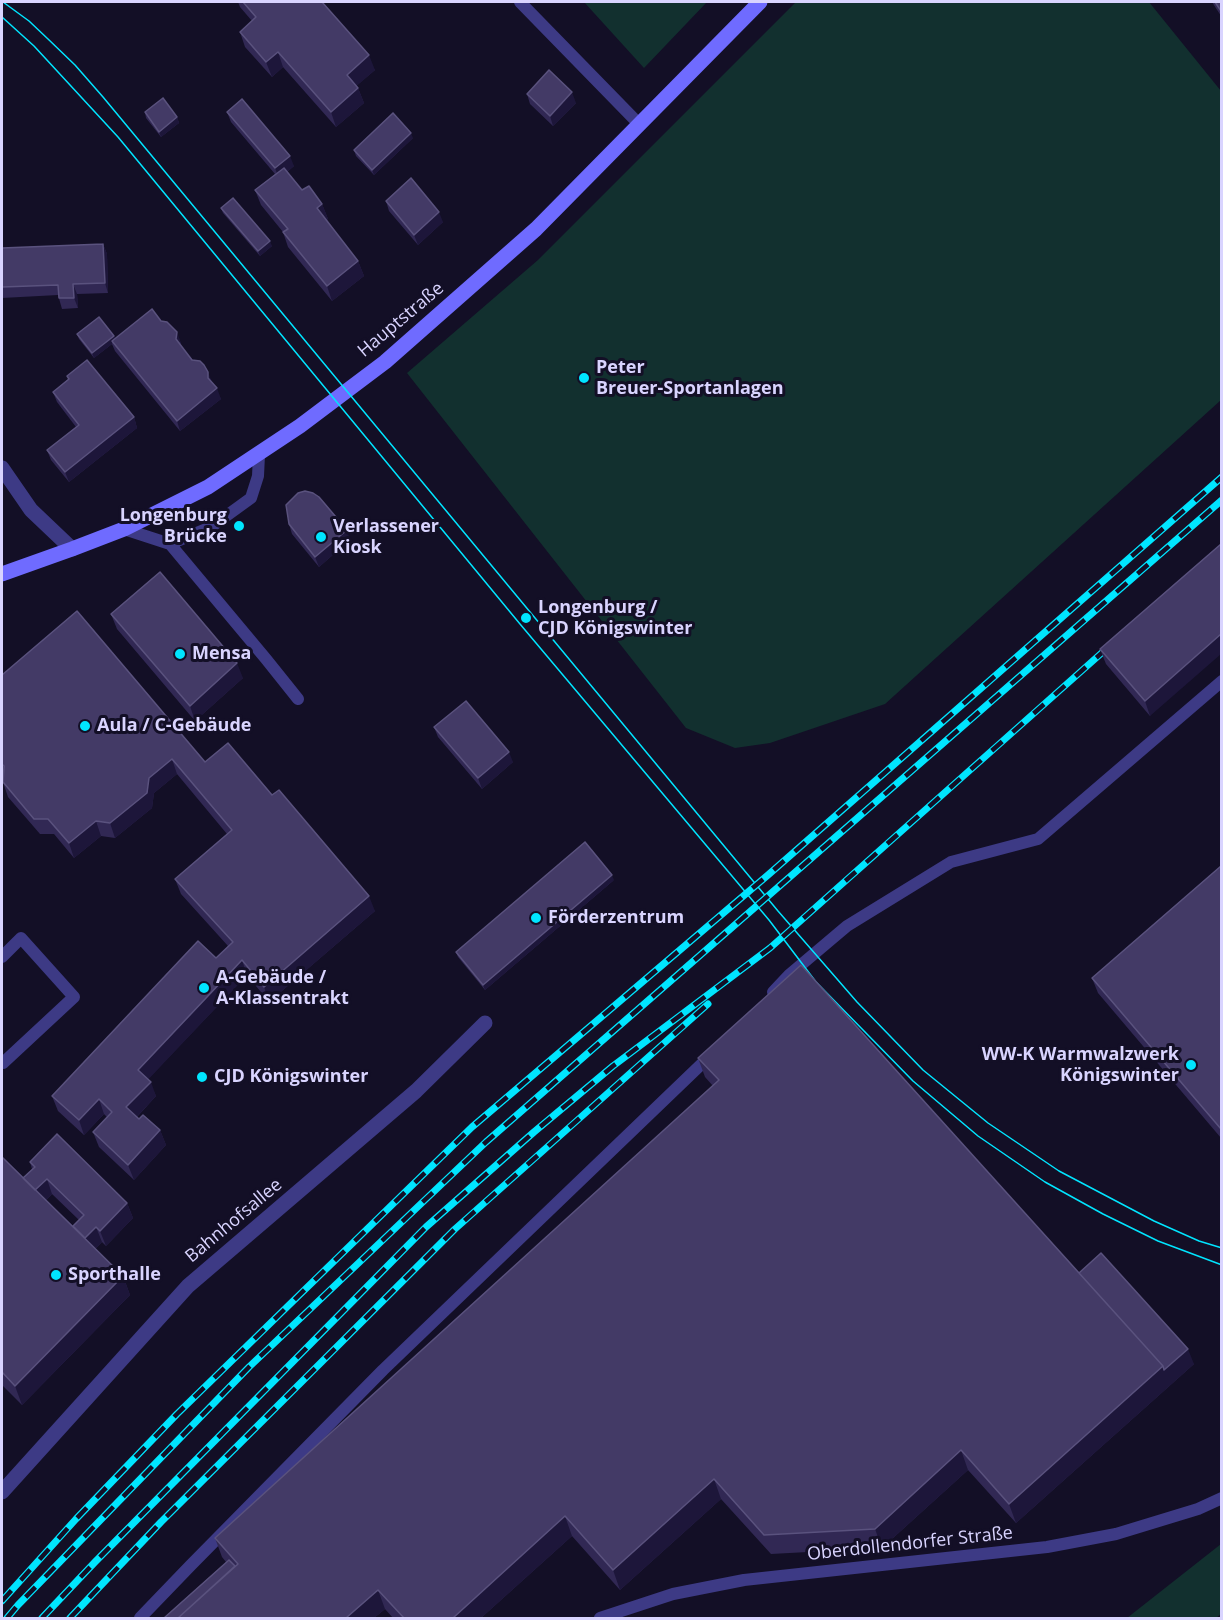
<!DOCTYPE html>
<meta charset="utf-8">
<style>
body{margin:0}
#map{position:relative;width:1223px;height:1620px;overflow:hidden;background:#130f26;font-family:"Open Sans",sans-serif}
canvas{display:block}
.frame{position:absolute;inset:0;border:3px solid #d9d4ff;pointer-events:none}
</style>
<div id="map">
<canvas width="1223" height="1620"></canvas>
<div class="frame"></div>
</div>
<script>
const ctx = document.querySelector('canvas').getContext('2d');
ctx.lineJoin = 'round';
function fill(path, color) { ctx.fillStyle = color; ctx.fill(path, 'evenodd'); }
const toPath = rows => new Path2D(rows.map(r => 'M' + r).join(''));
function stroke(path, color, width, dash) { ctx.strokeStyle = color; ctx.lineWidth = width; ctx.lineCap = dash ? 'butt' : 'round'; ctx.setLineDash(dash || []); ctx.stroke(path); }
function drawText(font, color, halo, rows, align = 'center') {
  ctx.font = font + ' "Open Sans",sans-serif'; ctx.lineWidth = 6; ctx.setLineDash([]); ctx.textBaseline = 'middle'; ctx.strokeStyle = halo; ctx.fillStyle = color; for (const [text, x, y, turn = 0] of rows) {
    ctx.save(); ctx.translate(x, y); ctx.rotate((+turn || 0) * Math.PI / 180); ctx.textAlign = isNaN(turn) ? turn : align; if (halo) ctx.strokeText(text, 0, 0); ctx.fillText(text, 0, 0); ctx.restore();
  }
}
const green = toPath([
 [584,2,707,2,644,68],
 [796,2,1149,2,1221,91,1221,400,885,704,770,743,735,748,686,728,407,373,538,260],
 [1221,1544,1221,1614,1216,1618,1127,1618]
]);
const lane = toPath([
 [520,2,639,124],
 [124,529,170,544,211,527,251,498,258,476,259,455],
 [170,544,266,659,298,699],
 [2,957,21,938,74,997,3,1063,2,1062],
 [773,992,789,975,847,926,951,862,1038,839,1222,681],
 [140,1618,190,1566,383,1370,712,1054],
 [600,1618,673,1594,744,1580,1047,1547,1116,1534,1198,1509,1222,1498]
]);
const street = toPath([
 [2,468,31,510,72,549],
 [2,1492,188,1286,416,1091,485,1023]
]);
const secondary = toPath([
 [2,574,72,549,124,529,208,487,300,426,385,362,536,229,760,2]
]);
const tram = toPath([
 [3,2,29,21,48,39,75,65,103,97,778,911,857,1002,923,1070,988,1123,1059,1171,1154,1221,1199,1241,1222,1248],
 [2,17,34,46,118,137,520,624,769,920,816,982,913,1081,978,1136,1045,1182,1103,1214,1158,1241,1222,1265]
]);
const rail = toPath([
 [2,1601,76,1519,177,1414,472,1127,768,875,1222,477],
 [7,1618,18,1605,249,1367,486,1142,1222,500],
 [42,1618,95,1562,426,1227,534,1132,613,1066,770,948,1114,642],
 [70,1618,161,1522,455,1229,708,1004]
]);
const wall = toPath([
 [238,2,322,2,375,70,356,86,358,88,364,103,336,127,283,67,272,77,245,47,240,32,252,21,240,7],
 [1212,2,1221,2,1221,16],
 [527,94,576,103,553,126,530,104],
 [145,112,177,117,179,123,161,137,146,118],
 [227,112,294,166,287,172,302,190,322,204,328,219,326,220,358,261,364,276,332,301,288,247,283,232,261,205,255,190,275,174,231,122],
 [413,138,374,175,356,156,354,150],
 [386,201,443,222,418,245,389,211],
 [221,208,272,246,260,256,223,213],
 [103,244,107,254,108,293,77,294,78,308,62,309,58,295,2,298,2,248],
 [161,321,181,343,180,345,212,382,212,383,221,399,180,431,115,351,112,344,94,358,79,339,77,334,114,336,115,339],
 [67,376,134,417,137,428,69,482,51,460,47,450,76,427,57,402,53,392,68,379],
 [289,524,350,540,319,567,292,534],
 [1221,544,1150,716,1106,664,1100,649],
 [111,614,243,678,195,721,117,629],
 [2,675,205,762,272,795,375,911,269,1002,247,975,148,1079,156,1096,137,1117,160,1130,166,1145,134,1180,99,1147,93,1132,107,1117,104,1114,84,1135,58,1111,52,1096,216,958,228,946,181,894,175,879,227,834,177,774,154,793,152,808,115,838,101,836,74,858,54,834,40,834,8,797,3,782,3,774,2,772],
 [434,727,513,762,482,789,438,737],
 [1221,866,1221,1138,1098,993,1092,978],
 [614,880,485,990,458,957,456,952],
 [698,1058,1079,1273,1194,1364,1016,1523,968,1470,882,1548,771,1554,721,1499,620,1590,572,1536,481,1618,393,1618,385,1609,374,1618,164,1618,226,1562,222,1557,215,1538,713,1086,705,1077],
 [2,1157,23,1178,32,1169,30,1162,127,1203,133,1218,106,1246,102,1242,95,1249,123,1276,130,1295,22,1405,2,1385],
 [52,1194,79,1220,73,1226,46,1200]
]);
const shadedWall = toPath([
 [278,52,283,67,272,77,266,62],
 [369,55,375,70,352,90,347,75],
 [358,88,364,103,336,127,331,112],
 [572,92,576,103,553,126,550,116],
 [177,117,179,123,161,137,159,132],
 [411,133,413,138,374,175,372,170],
 [290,156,294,166,279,179,275,168],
 [322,204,328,219,322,223,317,208],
 [439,212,443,222,418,245,414,235],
 [270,241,272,246,260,256,258,251],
 [103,244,107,254,108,293,105,283],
 [358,261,364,276,332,301,327,286],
 [73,284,77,294,78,308,74,298],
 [177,332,181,343,179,349,176,339],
 [114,336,116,341,112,341,112,344,94,358,92,353],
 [208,372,212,382,211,389,208,378],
 [217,388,221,399,180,431,177,421],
 [134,417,137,428,69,482,65,472],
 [347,530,350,540,319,567,315,557],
 [1221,634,1221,654,1150,716,1145,701],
 [237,663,243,678,195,721,190,706],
 [509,752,513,762,482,789,478,778],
 [172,759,177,774,154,793,152,808,115,838,110,823,149,778],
 [96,821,101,836,74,858,69,843],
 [612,875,614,880,485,990,483,985],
 [369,896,375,911,269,1002,264,987],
 [242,960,247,975,143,1085,138,1070],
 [151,1082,156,1096,132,1122,126,1107],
 [99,1099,104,1114,84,1135,79,1120],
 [160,1130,166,1145,134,1180,128,1165],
 [47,1179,52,1194,39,1207,34,1192],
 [127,1203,133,1218,106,1246,100,1231],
 [96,1227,102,1242,89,1255,83,1240],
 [123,1276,130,1295,22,1405,15,1386],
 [1188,1349,1194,1364,1016,1523,1009,1504,1163,1366],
 [961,1450,968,1470,882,1548,875,1529],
 [714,1479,721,1499,620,1590,613,1570],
 [565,1516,572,1536,481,1618,453,1618],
 [378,1590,385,1609,374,1618,346,1618]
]);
const building = toPath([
 [243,2,322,2,369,55,347,75,358,88,331,112,278,52,266,62,240,32,256,17,243,2],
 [1215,2,1221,2,1221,11,1215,2],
 [549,70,572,92,550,116,527,94,549,70],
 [163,98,177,117,159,132,145,112,163,98],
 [242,99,290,156,275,168,227,112,242,99],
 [393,113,411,133,372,170,354,150,393,113],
 [284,168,302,190,309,186,322,204,317,208,358,261,327,286,283,232,288,229,255,190,284,168],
 [411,178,439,212,414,235,386,201,411,178],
 [233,198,270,241,258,251,221,208,233,198],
 [103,244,105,283,73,284,74,298,59,298,58,285,2,287,2,248,103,244],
 [152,309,161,321,167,322,177,332,176,339,192,360,200,361,204,365,208,372,208,378,217,388,177,421,112,341,152,309],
 [99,317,114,336,92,353,77,334,99,317],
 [87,360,134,417,65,472,47,450,79,425,53,392,69,379,67,376,87,360],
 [305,491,313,493,319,497,347,530,315,557,289,524,286,505,298,493,305,491],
 [1221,544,1221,634,1145,701,1100,649,1221,544],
 [160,572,237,663,190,706,111,614,160,572],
 [77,611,205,762,228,743,272,795,279,790,369,896,264,987,242,960,138,1070,151,1082,126,1107,139,1119,143,1115,160,1130,128,1165,93,1132,112,1112,99,1099,79,1120,52,1096,198,941,216,958,233,942,175,879,232,830,172,759,149,778,147,793,110,823,96,821,69,843,48,819,34,819,3,782,4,766,2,764,2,675,77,611],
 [466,701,509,752,478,778,434,727,466,701],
 [585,842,612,875,483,985,456,952,585,842],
 [1221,866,1221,1129,1092,978,1221,866],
 [801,965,1163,1366,1009,1504,961,1450,875,1529,764,1535,714,1479,613,1570,565,1516,453,1618,404,1618,378,1590,346,1618,178,1618,238,1564,215,1538,719,1080,698,1058,801,965],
 [57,1134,127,1203,100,1231,96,1227,85,1238,73,1226,84,1215,47,1179,35,1190,23,1178,35,1167,30,1162,57,1134],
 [2,1157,123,1276,15,1386,2,1372,2,1157],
 [1101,1253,1188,1349,1164,1370,1163,1366,1079,1273,1101,1253],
 [229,1560,235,1566,178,1618,164,1618,229,1560]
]);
const markers = [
 [584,378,6,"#00e5ff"],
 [239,526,6,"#00e5ff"],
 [321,537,6,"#00e5ff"],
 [526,618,6,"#00e5ff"],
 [180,654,6,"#00e5ff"],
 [85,726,6,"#00e5ff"],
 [536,918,6,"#00e5ff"],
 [204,988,6,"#00e5ff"],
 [1191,1065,6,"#00e5ff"],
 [202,1077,6,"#00e5ff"],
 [56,1275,6,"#00e5ff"]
];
const streetNames = [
 ["Hauptstraße",401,320,-40],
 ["Bahnhofsallee",234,1221,-40],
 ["Oberdollendorfer Straße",910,1544,-6]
];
const poiNames = [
 ["Peter",596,368],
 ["Breuer-Sportanlagen",596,389],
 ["Longenburg",227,516,"right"],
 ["Brücke",227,537,"right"],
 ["Verlassener",333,527],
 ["Kiosk",333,548],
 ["Longenburg /",538,608],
 ["CJD Königswinter",538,629],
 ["Mensa",192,654],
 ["Aula / C-Gebäude",97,726],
 ["Förderzentrum",548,918],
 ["A-Gebäude /",216,978],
 ["A-Klassentrakt",216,999],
 ["WW-K Warmwalzwerk",1179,1055,"right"],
 ["Königswinter",1179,1076,"right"],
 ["CJD Königswinter",214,1077],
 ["Sporthalle",68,1275]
];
fill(green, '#12302f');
stroke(lane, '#3d3a85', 12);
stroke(street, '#3d3a85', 15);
stroke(secondary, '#6f6bff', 15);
stroke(tram, '#00e5ff', 1.5);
stroke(rail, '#00e5ff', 7);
stroke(rail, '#130f26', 4.5, [14]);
fill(wall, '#312854');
fill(shadedWall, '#1d163a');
fill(building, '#433a66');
stroke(building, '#5a527e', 1.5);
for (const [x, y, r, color] of markers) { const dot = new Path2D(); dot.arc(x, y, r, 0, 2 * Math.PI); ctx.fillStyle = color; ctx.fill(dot); stroke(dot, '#130f26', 2); }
drawText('18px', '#d9d4ff', '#130f26', streetNames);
drawText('bold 18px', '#d9d4ff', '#130f26', poiNames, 'left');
</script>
